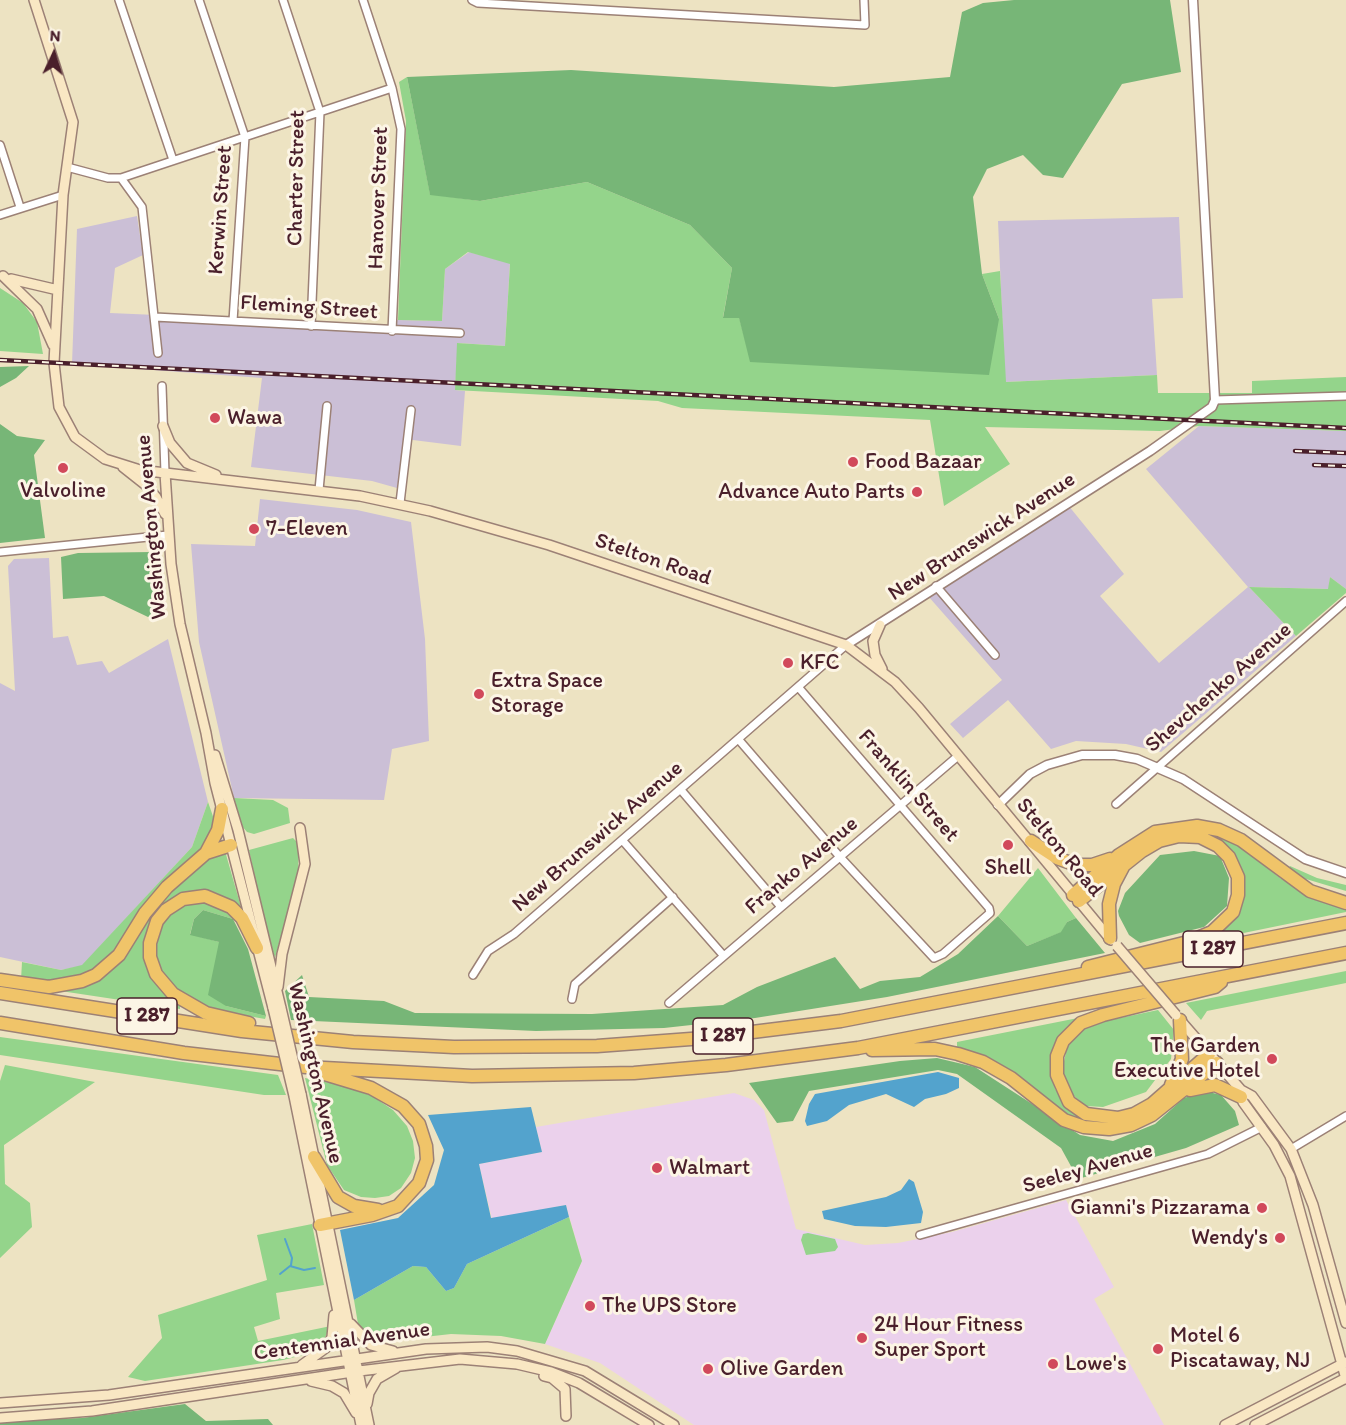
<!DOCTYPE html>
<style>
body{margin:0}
#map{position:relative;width:1346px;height:1425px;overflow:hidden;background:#ede3c2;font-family:Itim,sans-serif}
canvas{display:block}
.north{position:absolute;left:24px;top:24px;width:60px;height:60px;-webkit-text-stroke:4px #fcf5e5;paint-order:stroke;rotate:4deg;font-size:16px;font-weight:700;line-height:24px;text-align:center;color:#4a1f2b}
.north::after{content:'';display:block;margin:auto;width:21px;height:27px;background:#4a1f2b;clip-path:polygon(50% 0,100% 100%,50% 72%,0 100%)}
</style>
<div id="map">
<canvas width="1346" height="1425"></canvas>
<div class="north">N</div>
</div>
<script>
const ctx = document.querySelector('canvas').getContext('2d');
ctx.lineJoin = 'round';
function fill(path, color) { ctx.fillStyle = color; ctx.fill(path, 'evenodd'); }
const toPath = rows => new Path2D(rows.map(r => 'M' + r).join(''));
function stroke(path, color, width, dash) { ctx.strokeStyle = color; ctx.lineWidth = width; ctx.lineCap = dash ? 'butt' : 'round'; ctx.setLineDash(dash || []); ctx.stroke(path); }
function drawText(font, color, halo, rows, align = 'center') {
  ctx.font = font + ' Itim,sans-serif'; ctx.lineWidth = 6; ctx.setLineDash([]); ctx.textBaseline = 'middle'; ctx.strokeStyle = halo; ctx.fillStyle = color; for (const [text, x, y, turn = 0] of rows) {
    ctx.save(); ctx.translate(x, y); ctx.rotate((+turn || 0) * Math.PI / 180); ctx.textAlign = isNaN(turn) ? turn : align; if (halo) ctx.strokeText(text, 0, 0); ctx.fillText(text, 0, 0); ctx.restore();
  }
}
const built = toPath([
 [734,1093,754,1100,764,1110,796,1229,865,1245,898,1243,952,1232,1066,1200,1114,1287,1094,1299,1164,1425,694,1425,600,1363,545,1344,582,1261,566,1205,492,1219,479,1164,542,1152,536,1127]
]);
const industrial = toPath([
 [137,216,143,255,115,268,110,313,388,325,398,320,442,321,445,269,469,252,510,263,505,346,458,343,455,390,465,391,461,446,405,439,397,488,372,481,251,467,262,378,72,364,77,229],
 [1179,217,1183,298,1152,299,1157,375,1005,382,998,221],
 [1199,426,1346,431,1346,589,1330,577,1329,589,1249,587,1296,636,1161,752,1126,744,1076,741,1051,749,1008,700,963,738,950,724,1002,680,928,596,1068,505,1124,574,1100,596,1159,663,1248,587,1146,469],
 [260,499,357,510,411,522,425,639,429,741,392,749,384,800,234,798,199,642,191,544,255,546],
 [49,558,53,638,68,636,77,665,102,661,109,673,168,639,208,802,192,847,82,966,61,970,0,957,0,683,15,691,8,566,14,559]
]);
const green = toPath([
 [407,77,430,194,480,201,587,182,690,225,732,268,723,317,739,317,751,362,999,319,982,274,1000,271,1006,382,1157,375,1158,393,1252,393,1252,381,1346,377,1346,431,1199,426,1160,431,985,427,1010,464,944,506,930,420,682,408,658,401,455,390,457,343,505,346,510,264,468,252,445,269,442,321,398,320,406,121,399,82],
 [0,288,23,303,37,322,43,354,0,351],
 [1330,577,1346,589,1346,593,1296,636,1249,587,1328,589],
 [234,798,273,800,288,808,290,823,254,834,247,832,241,825],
 [208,802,216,825,200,854,150,897,105,963,82,977,51,982,21,980,22,962,61,970,82,965,192,847],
 [1206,831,1234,841,1280,878,1302,891,1346,907,1346,912,1190,944,1224,929,1232,920,1241,899,1221,843],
 [293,838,299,844,298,875,275,958,267,933,249,850],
 [225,851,241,907,207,892,152,921,158,984,180,1006,180,1009,54,990,90,982,154,905,208,857],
 [1290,866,1317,878,1346,885,1346,891,1286,873],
 [1038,868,1076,918,1067,922,1062,932,1027,946,998,916],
 [200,900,213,902,235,914,233,919,203,910,194,919,190,934,219,942,226,1006,266,1016,265,1019,209,1009,180,994,159,970,154,957,154,943,162,920,184,903],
 [1346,971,1346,983,1207,1011,1201,1020,1186,1003],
 [1158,1010,1174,1030,1171,1059,1146,1092,1103,1107,1086,1106,1069,1092,1062,1070,1067,1048,1076,1034,1087,1025],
 [1078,1018,1061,1034,1052,1062,1055,1089,1075,1113,1090,1122,1064,1115,957,1048,957,1042],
 [0,1037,278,1075,286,1095,264,1095,0,1055],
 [5,1065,95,1082,4,1145,5,1184,30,1203,32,1227,0,1258,0,1081],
 [305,1078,341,1085,372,1096,393,1110,407,1126,413,1141,415,1158,411,1173,401,1188,389,1196,375,1198,361,1197,344,1190,327,1165],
 [569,1217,582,1261,545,1344,501,1336,451,1334,380,1342,369,1335,358,1324,354,1300,413,1266,426,1267,446,1291,454,1288,467,1264],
 [312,1224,324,1285,276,1293,280,1319,254,1327,258,1341,331,1326,323,1341,307,1354,283,1360,145,1381,128,1377,162,1338,158,1315,267,1280,257,1235],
 [808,1233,835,1239,838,1247,835,1251,806,1255,801,1240,803,1234]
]);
const forest = toPath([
 [1014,0,1170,0,1181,72,1122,84,1063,178,1043,175,1023,155,987,169,973,197,982,274,999,319,989,375,750,362,739,318,723,318,732,268,690,225,587,182,480,201,430,195,407,77,571,70,834,87,950,77,962,12,983,3],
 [29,366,16,378,0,387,0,367],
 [0,424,17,436,45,440,34,455,45,538,0,543],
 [152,552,161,612,148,617,104,596,63,599,61,557,78,553],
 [1194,851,1220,856,1229,878,1227,906,1204,927,1140,943,1129,935,1119,916,1118,911,1125,893,1160,855],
 [203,910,233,919,248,949,266,1016,226,1006,208,995,219,942,190,935,194,919],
 [998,916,1027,946,1061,932,1067,922,1076,918,1105,953,887,997,755,1018,664,1028,536,1031,291,1020,285,991,302,975,309,997,384,1001,415,1013,592,1014,723,1005,757,987,835,957,860,989,880,981,920,977,958,954],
 [937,1058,975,1067,1080,1135,1113,1141,1155,1124,1184,1098,1205,1091,1221,1095,1235,1111,1239,1125,1186,1148,1078,1179,1061,1148,957,1074,938,1070,809,1091,793,1121,777,1123,749,1083,900,1061],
 [185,1404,206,1421,268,1419,273,1425,0,1425,0,1421,82,1418]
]);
const water = toPath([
 [938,1072,959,1078,959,1088,946,1094,925,1099,914,1107,886,1094,849,1105,827,1121,807,1126,805,1121,809,1104,815,1094],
 [531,1107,542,1152,479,1164,491,1218,566,1205,569,1217,467,1264,454,1288,446,1291,426,1267,413,1266,354,1300,340,1230,398,1218,434,1185,444,1150,428,1115],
 [909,1179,914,1182,923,1212,921,1223,886,1227,855,1226,824,1219,822,1211,886,1197,901,1190]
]);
const stream = toPath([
 [285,1239,292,1258,291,1265],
 [280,1274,290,1266,304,1270,315,1268]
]);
const minor = toPath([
 [119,0,173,160],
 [199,0,245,137,233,321],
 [283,0,320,112,311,326],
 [363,0,392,88,401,129,392,331],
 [472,0,478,3,865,25,864,0],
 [0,145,20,207],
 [67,167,108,178,121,178,142,207,158,353],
 [121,178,392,88],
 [0,215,63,195],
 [155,317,460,333],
 [162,386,165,473],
 [1215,400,1346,396],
 [319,490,327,406],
 [400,503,411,410],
 [0,552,168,535],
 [936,586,995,655],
 [739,740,840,857,934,958,943,954,990,913,989,908,799,688],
 [681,790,781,907],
 [1116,804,1346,601],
 [623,841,723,955],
 [473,975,488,951,514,934,846,645],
 [572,999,575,984,673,897],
 [669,1003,958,756],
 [1291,1149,1346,1116],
 [920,1235,1208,1154,1262,1127]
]);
const tertiary = toPath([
 [846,645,1150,451,1212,407,1215,400,1193,0],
 [998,805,1030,774,1047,765,1082,755,1115,755,1137,759,1183,779,1305,859,1346,873]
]);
const secondary = toPath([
 [34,0,73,122,63,195,54,363,59,407,75,437,105,459,140,470,360,496,430,511,549,545,846,645,895,682,919,708,1111,940],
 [3,276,37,309,53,345],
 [11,279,58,290],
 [163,426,170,443,187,463,216,475],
 [123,467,147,486,156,497,165,514],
 [165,473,171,564,180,624,206,733,215,783,273,1008],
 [880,625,873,641,875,655,882,669],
 [215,755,238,830,281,1008],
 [278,987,282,954,305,864,300,828],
 [1179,1019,1241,1090,1252,1096,1291,1149,1313,1205,1346,1323],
 [1241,1091,1243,1102,1274,1145,1290,1176,1346,1379],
 [301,1094,369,1425],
 [294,1096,361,1425],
 [351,1324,371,1345,393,1351],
 [302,1365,327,1347,332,1337,334,1315],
 [544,1376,552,1378,565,1389,566,1416],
 [311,1381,332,1386,344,1393,356,1413],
 [0,1403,109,1395,426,1349,487,1347,517,1351,585,1371,674,1425],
 [367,1404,369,1393,377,1379,396,1368],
 [0,1418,92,1411,359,1371,460,1359,517,1364,551,1372,579,1383,649,1425],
 [1225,1425,1346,1362],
 [1255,1425,1346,1378]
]);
const motorway = toPath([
 [1031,841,1057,858,1076,865,1092,865,1110,859],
 [206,853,218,830,222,809],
 [1073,895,1119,855,1155,832,1197,826,1219,830,1241,840,1310,891,1346,903],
 [1079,901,1142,851,1159,841,1179,836,1200,837,1218,846,1229,857,1238,877,1238,895,1233,912,1212,932,1188,942,1088,967],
 [1110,938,1109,904,1114,884,1123,867],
 [0,980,49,987,82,981,96,975,119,955,145,913,167,887,206,853,231,845],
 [0,993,242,1031,353,1042,454,1047,597,1046,704,1038,841,1021,1346,923],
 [0,1023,184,1053,306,1067,472,1076,634,1073,726,1065,858,1048,1346,953],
 [249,1023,206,1013,173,994,156,974,150,957,150,943,157,921,166,910,183,899,205,896,231,907,242,918,257,948],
 [872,1050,935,1049,958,1054,983,1062,1011,1078,1064,1120,1084,1127,1109,1129,1131,1125,1152,1115,1217,1063],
 [1209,1054,1152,1104,1134,1114,1118,1118,1086,1114,1069,1102,1057,1075,1057,1056,1063,1041,1081,1023,1103,1015,1215,987,1221,982],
 [318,1072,371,1088,403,1106,419,1124,426,1146,427,1160,419,1183,398,1206,372,1215,320,1225],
 [1171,1085,1182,1059,1180,1020],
 [1190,1090,1215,1085,1241,1097],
 [314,1157,338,1197,354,1206,378,1210]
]);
const rail = toPath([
 [0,360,1346,428],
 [1295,451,1346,453],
 [1314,465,1346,466]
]);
const secondaryBridge = toPath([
 [1117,946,1176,1015],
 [273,1008,294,1096],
 [281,1008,301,1094]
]);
const markers = [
 [215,418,6,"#d1495b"],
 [853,462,6,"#d1495b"],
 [63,468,6,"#d1495b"],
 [917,492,6,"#d1495b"],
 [254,529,6,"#d1495b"],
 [788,663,6,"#d1495b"],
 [479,694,6,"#d1495b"],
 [1008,845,6,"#d1495b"],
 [1272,1059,6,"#d1495b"],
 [657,1168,6,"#d1495b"],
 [1262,1208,6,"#d1495b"],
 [1280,1238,6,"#d1495b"],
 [590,1306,6,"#d1495b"],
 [862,1338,6,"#d1495b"],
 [1158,1349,6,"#d1495b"],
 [1053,1364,6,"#d1495b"],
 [708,1369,6,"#d1495b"]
];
const shields = [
 [1213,949,60],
 [147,1016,60],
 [723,1036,60]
];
const shieldNames = [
 ["I 287",1213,949],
 ["I 287",147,1016],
 ["I 287",723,1036]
];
const streetNames = [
 ["Charter Street",297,178,-89],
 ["Hanover Street",379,198,-88],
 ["Kerwin Street",221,210,-86],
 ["Fleming Street",309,308,4],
 ["Washington Avenue",152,527,-95],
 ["New Brunswick Avenue",982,537,-33],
 ["Stelton Road",653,560,19],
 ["Shevchenko Avenue",1219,688,-41],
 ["Franklin Street",908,786,49],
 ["New Brunswick Avenue",598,837,-41],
 ["Stelton Road",1059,848,50],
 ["Franko Avenue",802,866,-40],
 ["Washington Avenue",315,1073,77],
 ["Seeley Avenue",1088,1169,-16],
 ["Centennial Avenue",342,1342,-8]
];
const poiNames = [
 ["Wawa",227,418],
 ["Food Bazaar",865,462],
 ["Valvoline",63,491,"center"],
 ["Advance Auto Parts",905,492,"right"],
 ["7-Eleven",266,529],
 ["KFC",800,663],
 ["Extra Space",491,681],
 ["Storage",491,706],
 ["Shell",1008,868,"center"],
 ["The Garden",1260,1046,"right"],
 ["Executive Hotel",1260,1071,"right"],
 ["Walmart",669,1168],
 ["Gianni's Pizzarama",1250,1208,"right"],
 ["Wendy's",1268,1238,"right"],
 ["The UPS Store",602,1306],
 ["24 Hour Fitness",874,1325],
 ["Super Sport",874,1350],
 ["Motel 6",1170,1336],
 ["Piscataway, NJ",1170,1361],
 ["Lowe's",1065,1364],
 ["Olive Garden",720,1369]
];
fill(built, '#ebd1ec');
fill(industrial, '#cbbfd6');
fill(green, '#94d48b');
fill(forest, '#77b677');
fill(water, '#53a3cd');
stroke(stream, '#53a3cd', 2);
stroke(minor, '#9c8176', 10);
stroke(tertiary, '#9c8176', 11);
stroke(secondary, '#9c8176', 12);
stroke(motorway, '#9c8176', 15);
stroke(minor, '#fff', 7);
stroke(tertiary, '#fff', 8);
stroke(secondary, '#f9e7c3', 9);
stroke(motorway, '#f0c469', 12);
stroke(rail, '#4a1f2b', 4.5);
stroke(rail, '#fcf5e5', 2, [7]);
stroke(secondaryBridge, '#9c8176', 12, []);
stroke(secondaryBridge, '#f9e7c3', 9);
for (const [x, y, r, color] of markers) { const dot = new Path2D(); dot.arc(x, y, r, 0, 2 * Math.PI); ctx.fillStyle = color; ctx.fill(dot); stroke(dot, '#fcf5e5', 2); }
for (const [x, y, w] of shields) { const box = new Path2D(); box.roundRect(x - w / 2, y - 18, w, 36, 4.5); ctx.fillStyle = '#fcf5e5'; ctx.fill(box); stroke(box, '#4a1f2b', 1.5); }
drawText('bold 21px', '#4a1f2b', null, shieldNames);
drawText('22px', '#4a1f2b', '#fcf5e5', streetNames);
drawText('22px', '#4a1f2b', '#fcf5e5', poiNames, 'left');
</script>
